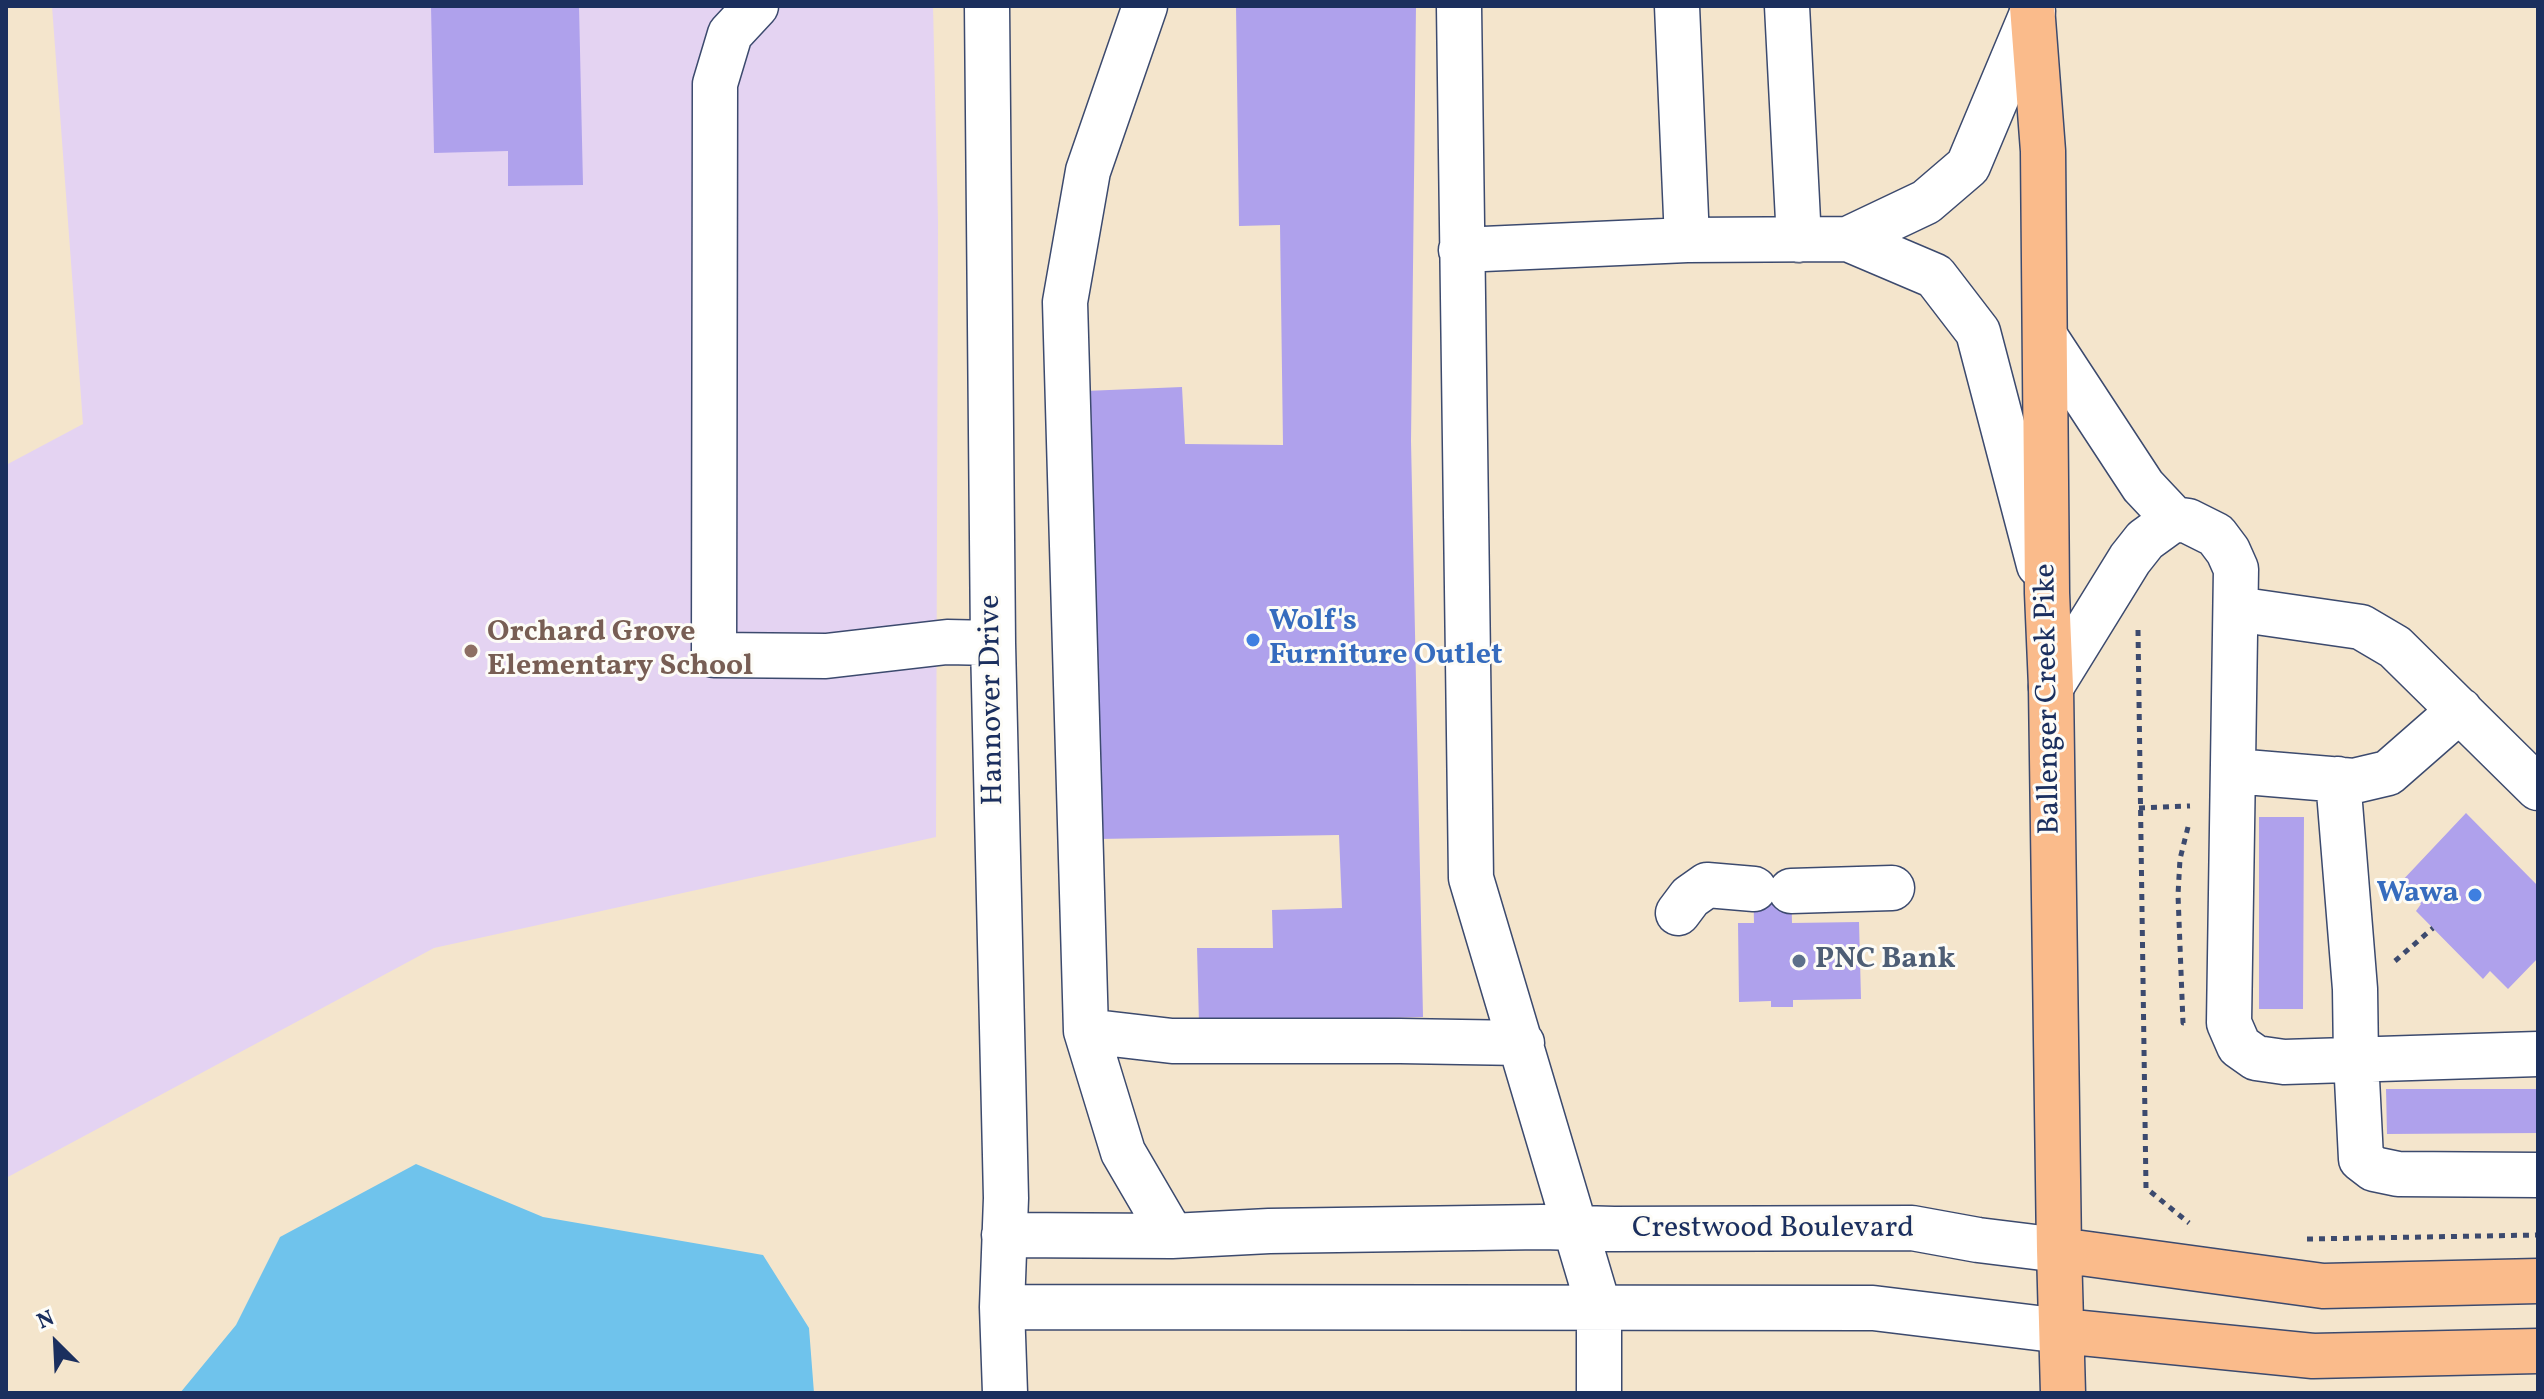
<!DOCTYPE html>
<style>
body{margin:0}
#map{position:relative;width:2544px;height:1399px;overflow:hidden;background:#f4e5cc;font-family:Vollkorn,serif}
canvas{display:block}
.frame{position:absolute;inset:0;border:8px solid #1b2f5e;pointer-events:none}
.north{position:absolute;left:16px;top:1303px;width:80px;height:80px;-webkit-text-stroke:6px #fdfcf7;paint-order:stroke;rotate:336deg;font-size:22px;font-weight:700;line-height:32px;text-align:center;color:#1b2f5e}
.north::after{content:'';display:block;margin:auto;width:28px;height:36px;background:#1b2f5e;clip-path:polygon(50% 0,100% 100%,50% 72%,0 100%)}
</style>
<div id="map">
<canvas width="2544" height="1399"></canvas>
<div class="frame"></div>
<div class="north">N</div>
</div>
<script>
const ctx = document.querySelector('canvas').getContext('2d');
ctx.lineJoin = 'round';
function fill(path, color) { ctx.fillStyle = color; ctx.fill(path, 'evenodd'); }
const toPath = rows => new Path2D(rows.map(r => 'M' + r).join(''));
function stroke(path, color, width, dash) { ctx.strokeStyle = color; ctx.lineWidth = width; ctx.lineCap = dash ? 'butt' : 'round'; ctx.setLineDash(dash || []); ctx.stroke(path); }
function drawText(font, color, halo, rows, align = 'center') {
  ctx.font = font + ' Vollkorn,serif'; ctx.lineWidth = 6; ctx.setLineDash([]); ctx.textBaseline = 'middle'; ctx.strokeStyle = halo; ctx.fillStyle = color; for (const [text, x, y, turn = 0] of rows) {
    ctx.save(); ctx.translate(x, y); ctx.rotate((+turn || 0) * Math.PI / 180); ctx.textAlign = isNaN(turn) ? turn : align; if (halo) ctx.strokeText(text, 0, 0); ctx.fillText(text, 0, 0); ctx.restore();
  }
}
const built = toPath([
 [52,6,933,6,938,222,936,837,434,948,6,1178,6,465,83,424]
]);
const water = toPath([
 [416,1164,543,1217,763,1255,809,1328,814,1393,180,1393,236,1325,280,1237]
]);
const building = toPath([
 [431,6,579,6,583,185,508,186,508,151,434,153],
 [1236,6,1416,6,1411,441,1423,1017,1199,1023,1197,948,1273,948,1272,910,1342,908,1339,835,1097,839,1085,391,1182,387,1185,444,1283,445,1280,225,1239,226],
 [2466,813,2538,886,2538,958,2508,989,2490,971,2483,979,2416,911,2421,904,2400,883],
 [2259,817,2304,817,2303,1009,2259,1009],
 [1791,878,1792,923,1859,922,1861,999,1793,1000,1793,1007,1771,1007,1771,1001,1739,1002,1738,923,1754,923,1753,879],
 [2386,1089,2538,1089,2538,1133,2387,1134]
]);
const path = toPath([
 [2138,630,2146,1188,2189,1223],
 [2139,808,2190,806],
 [2188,827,2180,859,2178,895,2183,1023,2188,1023],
 [2395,961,2433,928],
 [2307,1239,2538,1235]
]);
const minor = toPath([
 [756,6,730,34,715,84,714,655,826,656,947,642,993,643],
 [987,6,993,643,1006,1198,1002,1307,1005,1393],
 [1145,6,1088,171,1065,302,1086,1031,1123,1152,1172,1236],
 [1459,6,1471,878,1599,1308,1599,1393],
 [1677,6,1687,240],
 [1787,6,1799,240],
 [1848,239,1926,202,1968,166,2033,11],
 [1461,250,1687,240,1848,239,1935,276,1978,332,2039,565],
 [2046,338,2143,486,2174,519,2145,540,2130,559,2051,687],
 [2174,519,2188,521,2216,535,2228,551,2236,569,2229,1023,2239,1046,2256,1058,2284,1062,2538,1054],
 [2236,609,2361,627,2395,647,2538,788],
 [2234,771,2354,781,2388,773,2460,710],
 [2338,779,2355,989,2356,1059,2361,1159,2374,1169,2398,1174,2538,1175],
 [1791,891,1892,888],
 [1678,913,1690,897,1707,885,1754,889],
 [1086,1031,1172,1041,1400,1041,1522,1043],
 [1004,1235,1172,1236,1269,1231,1542,1227,1614,1229,1912,1228,1978,1240,2059,1250],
 [1002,1307,1873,1308,2062,1331]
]);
const major = toPath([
 [2032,6,2043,151,2047,593,2051,687,2059,1250,2063,1393],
 [2059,1250,2323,1286,2538,1281],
 [2062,1331,2313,1356,2538,1351]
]);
const markers = [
 [1253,640,8,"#3f7fe0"],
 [471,651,8,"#8d6e63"],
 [2475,895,8,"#3f7fe0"],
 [1799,961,8,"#5c6f8a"]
];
const shopNames = [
 ["Wolf's",1269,623],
 ["Furniture Outlet",1269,657],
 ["Wawa",2459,895,"right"]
];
const educationNames = [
 ["Orchard Grove",487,634],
 ["Elementary School",487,668]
];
const streetNames = [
 ["Ballenger Creek Pike",2050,699,-91],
 ["Hannover Drive",994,700,-91],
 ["Crestwood Boulevard",1773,1230]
];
const serviceNames = [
 ["PNC Bank",1815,961]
];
fill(built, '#e4d3f2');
fill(water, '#6fc3ec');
fill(building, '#afa1ec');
stroke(minor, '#3c4a6e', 47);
stroke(major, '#3c4a6e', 47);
stroke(path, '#3c4a6e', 5, [6, 6]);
stroke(minor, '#fff', 44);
stroke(major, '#fabb8b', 44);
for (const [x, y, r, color] of markers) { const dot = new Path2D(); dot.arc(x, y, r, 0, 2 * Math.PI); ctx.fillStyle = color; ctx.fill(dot); stroke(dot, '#fdfcf7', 3); }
drawText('bold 30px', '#366cbe', '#fdfcf7', shopNames, 'left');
drawText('bold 30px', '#785e54', '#fdfcf7', educationNames, 'left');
drawText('30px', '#1b2f5e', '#fdfcf7', streetNames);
drawText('bold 30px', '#4e5e75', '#fdfcf7', serviceNames, 'left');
</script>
